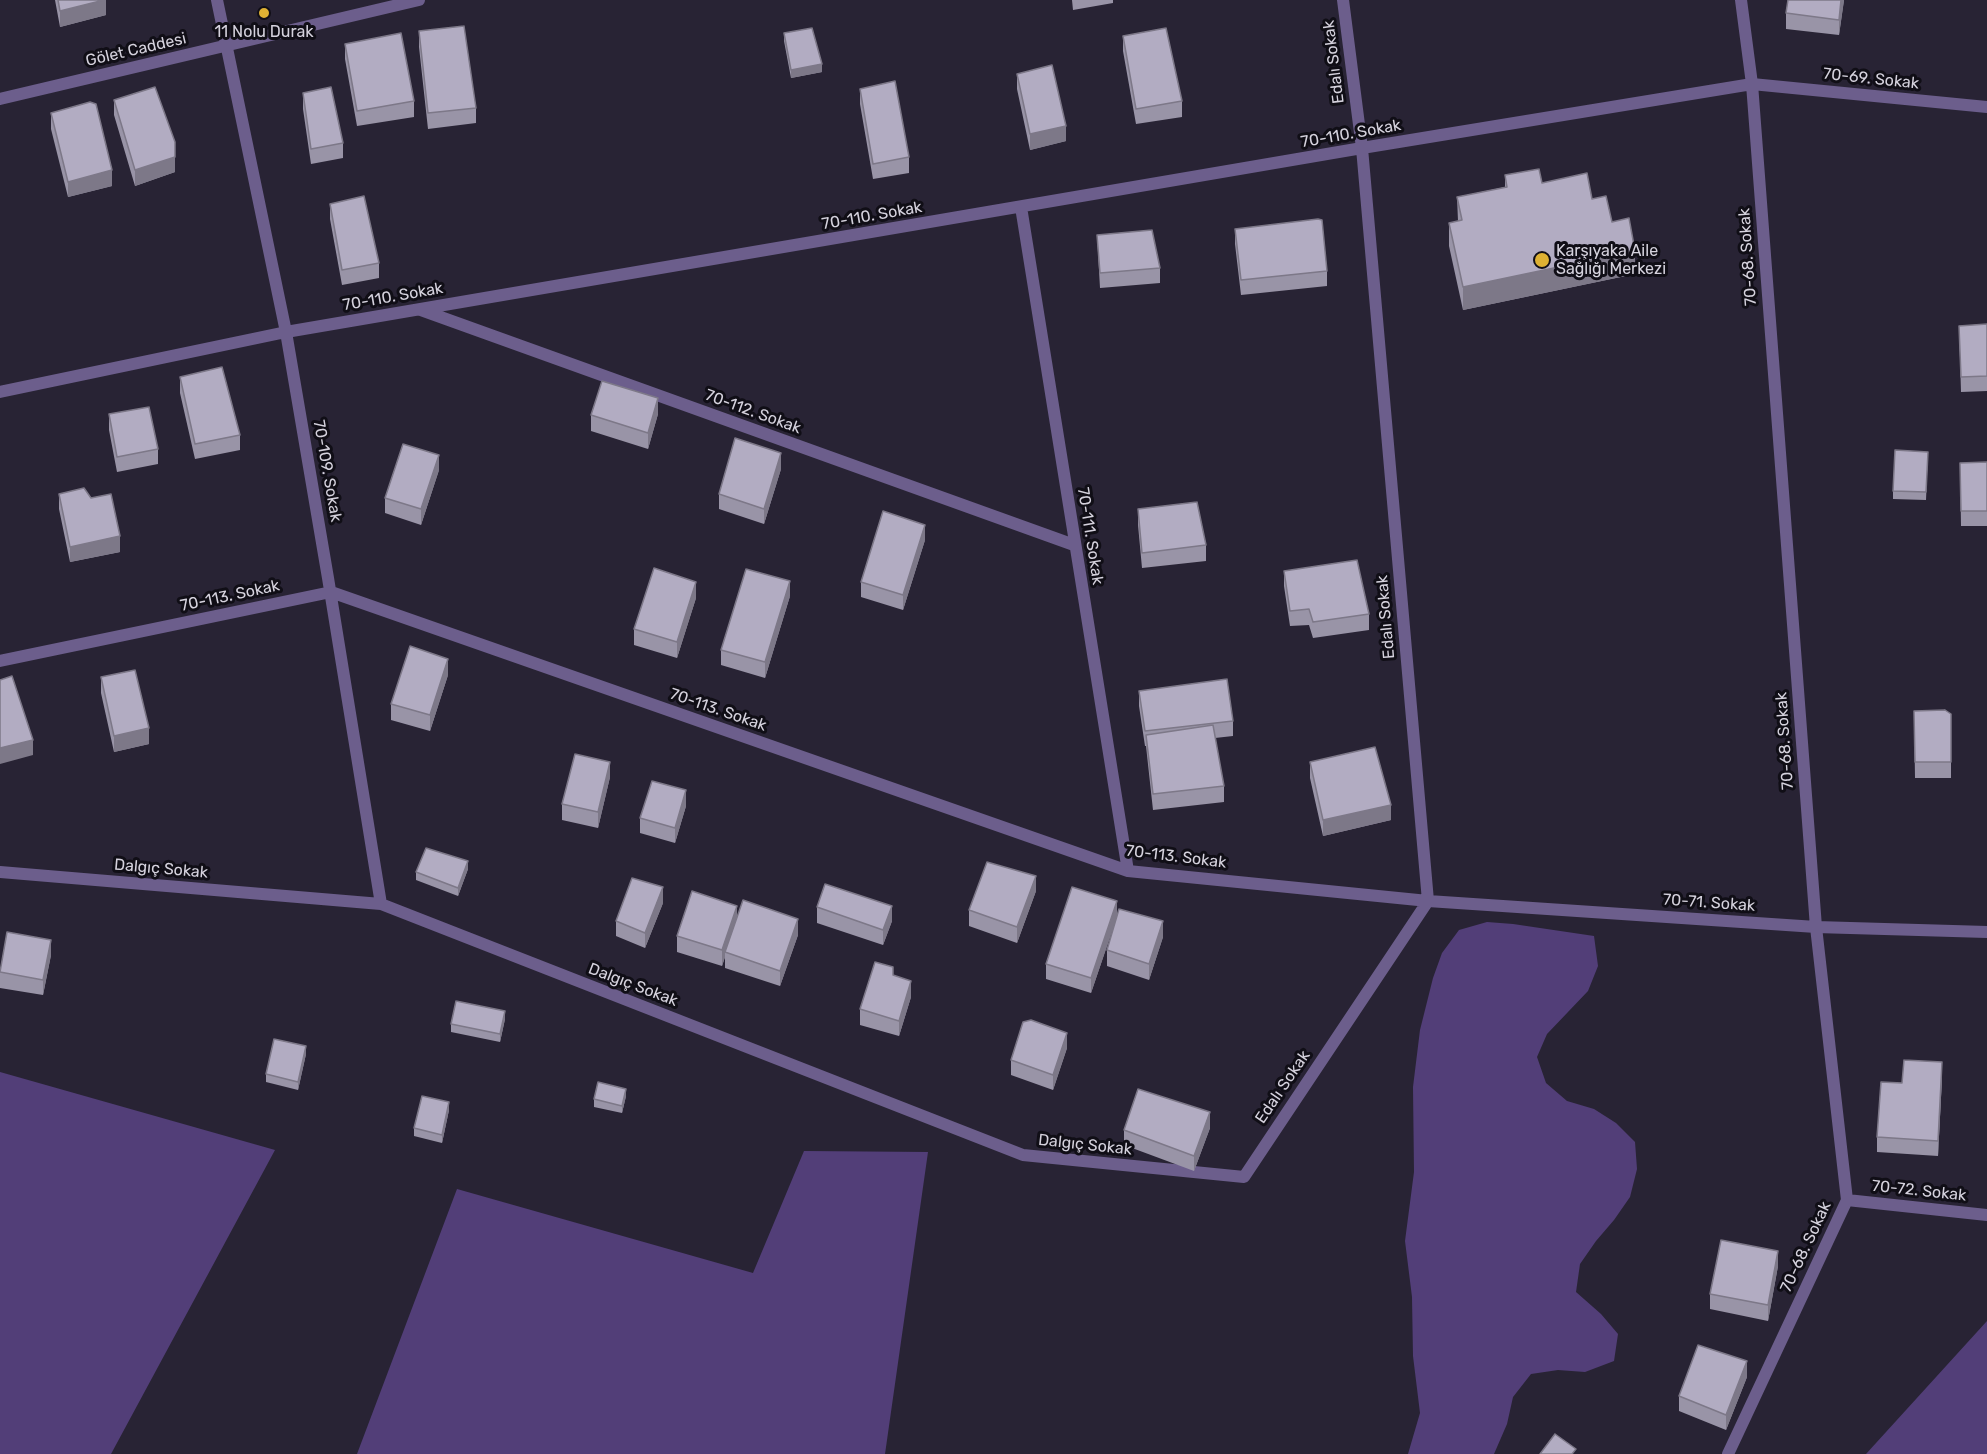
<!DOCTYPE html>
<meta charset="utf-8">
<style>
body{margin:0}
canvas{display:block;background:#282334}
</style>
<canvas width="1987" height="1454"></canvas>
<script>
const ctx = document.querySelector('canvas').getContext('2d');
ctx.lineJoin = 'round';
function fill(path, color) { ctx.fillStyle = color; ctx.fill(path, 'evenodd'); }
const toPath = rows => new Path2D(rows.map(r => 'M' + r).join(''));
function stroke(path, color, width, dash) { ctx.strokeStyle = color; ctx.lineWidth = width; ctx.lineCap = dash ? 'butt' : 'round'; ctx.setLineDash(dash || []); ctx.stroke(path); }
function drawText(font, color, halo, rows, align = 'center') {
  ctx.font = font + ' Rubik,sans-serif'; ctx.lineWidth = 6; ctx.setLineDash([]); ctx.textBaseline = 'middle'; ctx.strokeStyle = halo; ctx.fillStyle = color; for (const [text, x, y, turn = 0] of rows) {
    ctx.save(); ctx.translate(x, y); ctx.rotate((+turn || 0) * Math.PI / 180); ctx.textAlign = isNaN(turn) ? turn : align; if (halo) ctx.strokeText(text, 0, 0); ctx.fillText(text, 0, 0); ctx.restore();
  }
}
const green = toPath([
 [1487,922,1513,924,1594,936,1598,966,1588,991,1547,1034,1537,1057,1546,1083,1567,1101,1594,1109,1616,1123,1635,1142,1637,1169,1630,1197,1614,1220,1596,1241,1580,1264,1576,1292,1601,1314,1618,1334,1614,1361,1585,1372,1558,1370,1531,1374,1513,1397,1507,1424,1494,1454,1408,1454,1420,1413,1413,1356,1412,1297,1405,1241,1414,1172,1413,1087,1420,1030,1433,978,1442,953,1459,930],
 [0,1072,275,1150,111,1454,0,1454],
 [804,1151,928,1152,885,1454,357,1454,457,1189,753,1273],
 [1987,1321,1987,1454,1866,1454]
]);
const minor = toPath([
 [217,0,286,332,328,578,381,904],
 [0,99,419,0],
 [1021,207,1128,871],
 [421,310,1074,545],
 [0,392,286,332,1362,148,1752,84,1987,107],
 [0,661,331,592,1128,871,1428,901,1816,927,1987,932],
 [0,872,381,904,1023,1155,1244,1177,1428,901,1362,148,1343,0],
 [1847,1200,1987,1215],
 [1728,1454,1847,1200,1816,927,1752,84,1741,0]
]);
const wall = toPath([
 [55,0,106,0,106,15,60,27],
 [1072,0,1113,0,1113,3,1073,10],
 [1788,0,1844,0,1839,35,1786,29,1786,13],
 [419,31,476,108,476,123,428,129,419,47],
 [784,33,822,72,791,78,784,41],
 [1123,36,1182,101,1182,117,1136,124,1123,51],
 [345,44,414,101,414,117,357,126,345,59],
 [1017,74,1066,141,1030,150,1017,89],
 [860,89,909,157,909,173,873,179,860,104],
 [303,93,343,143,343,158,311,164,303,109],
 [114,100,175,142,175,172,135,186,114,115],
 [51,113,112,186,68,197,51,129],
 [1505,175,1542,183,1592,199,1612,222,1635,274,1463,310,1449,246,1449,223,1458,221,1457,197,1505,187],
 [330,204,379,263,379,278,342,285,330,219],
 [1235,229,1327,271,1327,286,1241,295,1235,244],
 [1097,235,1160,268,1160,283,1100,288],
 [1987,324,1987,391,1961,392,1959,326],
 [180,377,240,435,240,450,195,459,180,393],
 [109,414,158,449,158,464,117,472,109,430],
 [658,414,648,449,591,431,591,415],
 [1928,452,1926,500,1893,499,1893,491],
 [1987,462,1987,526,1961,526,1960,463],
 [781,469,764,524,719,509,719,494],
 [439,470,421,525,385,513,385,498],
 [59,494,120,552,70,562,59,509],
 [1138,509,1206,545,1206,561,1142,568,1138,525],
 [925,540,903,610,861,597,861,582],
 [1284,571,1369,614,1369,630,1313,638,1309,625,1290,626,1284,586],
 [790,596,765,678,721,665,721,650],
 [696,598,677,658,634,645,634,629],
 [448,675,430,731,391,720,391,704],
 [101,677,149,744,114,752,101,693],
 [1139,691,1233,721,1233,736,1215,738,1224,786,1224,802,1153,810,1146,746,1145,746,1139,706],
 [1914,711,1951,714,1951,778,1915,778],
 [1310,762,1391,820,1323,836,1310,778],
 [610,777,598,828,562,820,562,804],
 [686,806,675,843,640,833,640,818],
 [468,869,458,896,416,880,416,872],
 [1036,891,1017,943,969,926,969,910],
 [663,903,645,948,616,936,616,921],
 [817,907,892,921,883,945,817,923],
 [1117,915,1163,937,1149,980,1107,966,1107,950,1114,925,1091,993,1046,979,1046,964],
 [737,918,798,935,780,986,725,968,725,957,722,966,677,952,677,936],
 [51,955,43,995,0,988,0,969],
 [911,997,899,1036,860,1025,860,1009],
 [505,1019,500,1042,451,1032,451,1024],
 [1067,1048,1053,1090,1011,1075,1011,1060],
 [306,1054,298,1090,266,1082,266,1074],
 [1942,1078,1938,1156,1877,1152,1877,1137,1902,1083],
 [626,1096,622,1113,594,1107,594,1099],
 [449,1110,442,1143,414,1136,414,1128],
 [1210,1128,1194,1171,1124,1145,1124,1130],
 [1778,1266,1768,1321,1710,1309,1710,1294],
 [1747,1377,1726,1430,1679,1411,1679,1396]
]);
const shadedWall = toPath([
 [104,0,106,0,106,15,60,27,60,11],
 [1841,0,1844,0,1839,35,1839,20],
 [822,64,822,72,791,78,791,70],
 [1066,126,1066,141,1030,150,1030,134],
 [175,157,175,172,135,186,135,170],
 [112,170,112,186,68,197,68,182],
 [1635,251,1635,274,1463,310,1463,287],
 [658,398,658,414,648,449,648,433],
 [781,453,781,469,764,524,764,509],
 [439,455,439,470,421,525,421,509],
 [925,525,925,540,903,610,903,595],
 [120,536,120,552,70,562,70,547],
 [790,581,790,596,765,678,765,662],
 [696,582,696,598,677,658,677,642],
 [448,659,448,675,430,731,430,715],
 [149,728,149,744,114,752,114,736],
 [33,740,33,755,0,764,0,748],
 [610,762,610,777,598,828,598,812],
 [686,790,686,806,675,843,675,828],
 [1391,805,1391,820,1323,836,1323,820],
 [468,861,468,869,458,896,458,888],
 [1036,876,1036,891,1017,943,1017,927],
 [663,887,663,903,645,948,645,933],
 [1117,901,1117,917,1091,993,1091,978],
 [737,906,737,921,725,952,725,957,722,966,722,950],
 [892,906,892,921,883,945,883,930],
 [798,919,798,935,780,986,780,971],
 [1163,921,1163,937,1149,980,1149,964],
 [51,940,51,955,43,995,43,980],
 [911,981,911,997,899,1036,899,1021],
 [505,1011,505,1019,500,1042,500,1034],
 [1067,1033,1067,1048,1053,1090,1053,1075],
 [306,1046,306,1054,298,1090,298,1082],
 [1942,1062,1942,1078,1938,1156,1938,1141],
 [626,1089,626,1096,622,1113,622,1106],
 [449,1102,449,1110,442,1143,442,1135],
 [1210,1112,1210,1128,1194,1171,1194,1156],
 [1778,1251,1778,1266,1768,1321,1768,1305],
 [1747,1361,1747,1377,1726,1430,1726,1415]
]);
const building = toPath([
 [58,0,104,0,60,11,58,0],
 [1788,0,1841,0,1839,20,1786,13,1788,0],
 [464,26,476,108,428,113,419,31,464,26],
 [812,28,822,64,791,70,784,33,812,28],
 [1166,28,1182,101,1136,109,1123,36,1166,28],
 [401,33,414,101,357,111,345,44,401,33],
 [1052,65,1066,126,1030,134,1017,74,1052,65],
 [895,81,909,157,873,164,860,89,895,81],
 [155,87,175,142,175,157,135,170,114,100,155,87],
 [331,87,343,143,311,149,303,93,331,87],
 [90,102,96,104,112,170,68,182,51,113,90,102],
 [1539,169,1542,183,1587,173,1592,199,1606,196,1612,222,1629,218,1635,251,1463,287,1449,223,1462,220,1457,197,1507,187,1505,175,1539,169],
 [364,196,379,263,342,270,330,204,364,196],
 [1318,219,1322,220,1327,271,1241,280,1235,229,1318,219],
 [1152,230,1160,268,1100,273,1097,235,1152,230],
 [1987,324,1987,376,1961,377,1959,326,1987,324],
 [222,367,240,435,195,444,180,377,222,367],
 [602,381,658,398,648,433,591,415,602,381],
 [149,407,158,449,117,457,109,414,149,407],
 [735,438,781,453,764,509,719,494,735,438],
 [403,444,439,455,421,509,385,498,403,444],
 [1895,450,1928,452,1926,492,1893,491,1895,450],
 [1987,462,1987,511,1961,511,1960,463,1987,462],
 [84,488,91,498,111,494,120,536,70,547,59,494,84,488],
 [1197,502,1206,545,1142,553,1138,509,1197,502],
 [883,511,925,525,903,595,861,582,883,511],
 [1357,560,1369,614,1313,622,1309,609,1290,611,1284,571,1357,560],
 [654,568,696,582,677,642,634,629,654,568],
 [746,569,790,581,765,662,721,650,746,569],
 [410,646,448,659,430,715,391,704,410,646],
 [135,670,149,728,114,736,101,677,135,670],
 [12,676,33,740,0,748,0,680,12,676],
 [1227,679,1233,721,1145,731,1139,691,1227,679],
 [1945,710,1951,714,1951,762,1915,762,1914,711,1945,710],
 [1213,725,1224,786,1153,794,1146,735,1213,725],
 [1375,747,1391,805,1323,820,1310,762,1375,747],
 [575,754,610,762,598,812,562,804,575,754],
 [652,781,686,790,675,828,640,818,652,781],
 [426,848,468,861,458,888,416,872,426,848],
 [987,862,1036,876,1017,927,969,910,987,862],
 [632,878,663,887,645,933,616,921,632,878],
 [825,884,892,906,883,930,817,907,825,884],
 [1072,887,1117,901,1091,978,1046,964,1072,887],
 [692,891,737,906,722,950,677,936,692,891],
 [743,900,798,919,780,971,725,952,743,900],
 [1119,909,1163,921,1149,964,1107,950,1119,909],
 [7,932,51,940,43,980,0,972,7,932],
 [875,962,893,967,893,975,911,981,899,1021,860,1009,875,962],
 [456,1001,505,1011,500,1034,451,1024,456,1001],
 [1031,1020,1067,1033,1053,1075,1011,1060,1023,1022,1031,1020],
 [274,1039,306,1046,298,1082,266,1074,274,1039],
 [1904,1060,1942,1062,1938,1141,1877,1137,1881,1082,1902,1083,1904,1060],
 [598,1082,626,1089,622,1106,594,1099,598,1082],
 [1138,1089,1210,1112,1194,1156,1124,1130,1138,1089],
 [422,1096,449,1102,442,1135,414,1128,422,1096],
 [1721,1240,1778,1251,1768,1305,1710,1294,1721,1240],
 [1698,1345,1747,1361,1726,1415,1679,1396,1698,1345],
 [1555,1434,1576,1449,1572,1454,1540,1454,1555,1434]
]);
const markers = [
 [264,13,6,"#deb133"],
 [1542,260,8,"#deb133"]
];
const poiNames = [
 ["11 Nolu Durak",264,32],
 ["Karşıyaka Aile",1556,251,"left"],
 ["Sağlığı Merkezi",1556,269,"left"]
];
const streetNames = [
 ["Gölet Caddesi",136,50,-13],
 ["Edalı Sokak",1334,62,-97],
 ["70-69. Sokak",1871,79,6],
 ["70-110. Sokak",1351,134,-10],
 ["70-110. Sokak",872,216,-10],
 ["70-68. Sokak",1748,257,-94],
 ["70-110. Sokak",393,297,-10],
 ["70-112. Sokak",753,412,20],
 ["70-109. Sokak",327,471,80],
 ["70-111. Sokak",1090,536,81],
 ["70-113. Sokak",230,596,-12],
 ["Edalı Sokak",1386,617,-95],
 ["70-113. Sokak",718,710,19],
 ["70-68. Sokak",1785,741,-94],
 ["70-113. Sokak",1176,857,7],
 ["Dalgıç Sokak",161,869,5],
 ["70-71. Sokak",1709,903,4],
 ["Dalgıç Sokak",633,985,21],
 ["Edalı Sokak",1283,1087,-56],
 ["Dalgıç Sokak",1085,1145,6],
 ["70-72. Sokak",1919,1191,6],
 ["70-68. Sokak",1806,1247,-65]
];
fill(green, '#523e78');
stroke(minor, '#6c5e8c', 12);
fill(wall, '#9994a7');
fill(shadedWall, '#7d7888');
fill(building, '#b2acc2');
stroke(building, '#7d7888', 1.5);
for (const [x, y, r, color] of markers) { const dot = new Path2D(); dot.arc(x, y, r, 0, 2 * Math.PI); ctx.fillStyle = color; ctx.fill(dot); stroke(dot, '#100e16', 2); }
drawText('16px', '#d5d2dd', '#100e16', poiNames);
drawText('16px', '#d5d2dd', '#100e16', streetNames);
</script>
